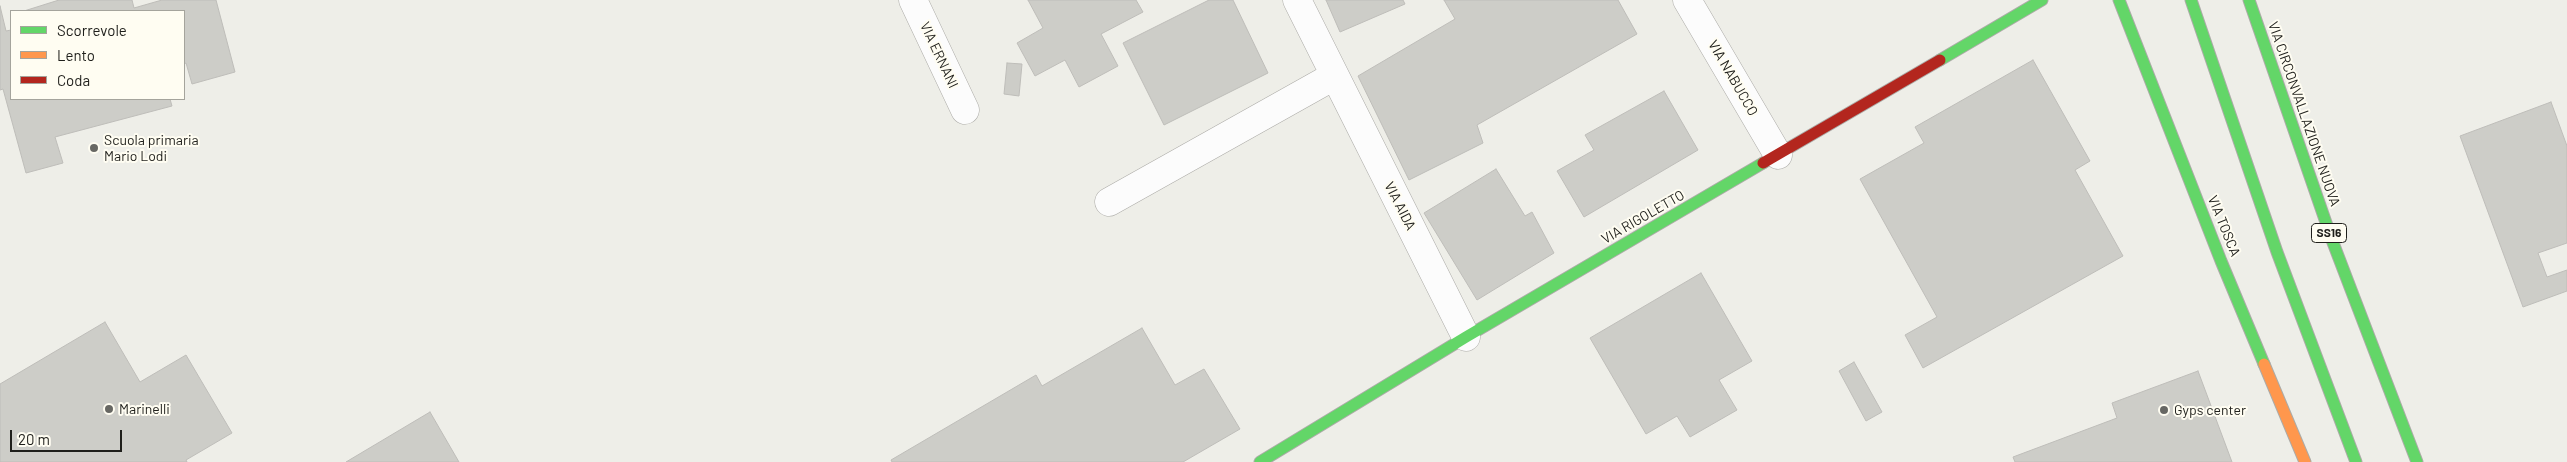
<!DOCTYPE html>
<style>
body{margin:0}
#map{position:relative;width:2567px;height:462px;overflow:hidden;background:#eeeee8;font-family:Barlow,sans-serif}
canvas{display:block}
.legend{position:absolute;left:10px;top:10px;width:175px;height:90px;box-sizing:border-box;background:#fffdf2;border:1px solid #a5a49c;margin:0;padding:6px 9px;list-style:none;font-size:15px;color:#1f1f1b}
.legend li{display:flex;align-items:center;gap:10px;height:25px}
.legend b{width:25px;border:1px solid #a5a49c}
.scale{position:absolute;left:10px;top:430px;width:112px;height:22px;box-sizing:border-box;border:2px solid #1f1f1b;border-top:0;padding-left:6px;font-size:15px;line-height:18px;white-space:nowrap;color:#1f1f1b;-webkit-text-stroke:4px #fffdf2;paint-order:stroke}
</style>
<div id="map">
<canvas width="2567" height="462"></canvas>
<ul class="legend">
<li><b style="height:6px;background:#63d668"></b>Scorrevole</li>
<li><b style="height:6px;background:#ff974d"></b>Lento</li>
<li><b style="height:6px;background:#b3261e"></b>Coda</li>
</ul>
<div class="scale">20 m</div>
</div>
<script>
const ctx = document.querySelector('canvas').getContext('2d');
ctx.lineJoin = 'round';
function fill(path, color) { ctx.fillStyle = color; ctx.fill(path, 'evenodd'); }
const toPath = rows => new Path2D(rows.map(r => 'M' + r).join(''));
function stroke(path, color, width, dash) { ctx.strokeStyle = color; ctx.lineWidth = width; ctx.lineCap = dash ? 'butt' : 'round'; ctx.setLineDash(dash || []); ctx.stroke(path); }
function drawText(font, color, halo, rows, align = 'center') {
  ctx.font = font + ' Barlow,sans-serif'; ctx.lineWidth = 4; ctx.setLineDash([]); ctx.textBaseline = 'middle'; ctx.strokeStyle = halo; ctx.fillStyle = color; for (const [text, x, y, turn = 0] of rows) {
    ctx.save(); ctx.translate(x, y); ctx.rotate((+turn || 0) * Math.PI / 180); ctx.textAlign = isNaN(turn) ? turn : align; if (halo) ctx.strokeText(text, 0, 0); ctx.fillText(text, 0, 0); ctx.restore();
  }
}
const building = toPath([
 [59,0,132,0,134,8,162,0,216,0,235,72,192,84,186,63,184,64,184,11,24,11,59,0],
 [1028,0,1136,0,1143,12,1101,34,1118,66,1079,87,1065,60,1035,76,1017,43,1043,28,1028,0],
 [1209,0,1233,0,1268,73,1164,125,1123,43,1209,0],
 [1326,0,1403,0,1405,4,1340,32,1326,0],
 [1444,0,1618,0,1637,34,1477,125,1483,143,1409,180,1358,76,1455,19,1444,0],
 [0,6,6,31,11,30,11,99,170,99,172,106,55,137,63,163,26,173,3,89,0,90,0,6],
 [2033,60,2090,161,2075,170,2123,256,1923,368,1905,335,1937,317,1860,179,1924,143,1915,127,2033,60],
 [1007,63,1022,64,1019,96,1004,94,1007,63],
 [1664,91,1698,150,1584,217,1557,171,1594,150,1585,135,1664,91],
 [2551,102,2567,146,2567,243,2538,253,2547,277,2567,270,2567,291,2523,307,2460,136,2551,102],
 [1496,169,1525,216,1532,212,1554,253,1477,300,1424,213,1496,169],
 [1701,273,1752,361,1719,380,1737,410,1690,437,1677,416,1646,434,1590,338,1701,273],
 [105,322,140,382,186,355,232,433,186,460,187,462,0,462,0,384,105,322],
 [1142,328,1175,385,1204,369,1240,429,1183,462,892,462,891,460,1036,375,1042,386,1142,328],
 [1854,362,1882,412,1866,421,1839,371,1854,362],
 [2198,371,2232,462,2015,462,2013,457,2117,418,2112,403,2198,371],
 [430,412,459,462,346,462,430,412]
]);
const street = toPath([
 [913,0,965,110],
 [1297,0,1466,337],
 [1687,0,1778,155],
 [1109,202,1334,76]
]);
const fast = toPath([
 [2119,0,2221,261,2264,364],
 [2191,0,2277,252,2356,462],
 [2249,0,2332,240,2417,462],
 [1940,60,2042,0],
 [1260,462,1466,337,1763,163]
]);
const slow = toPath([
 [2264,364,2305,462]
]);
const jam = toPath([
 [1763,163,1940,60]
]);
const markers = [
 [94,148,5,"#676763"],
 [109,409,5,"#676763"],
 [2164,410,5,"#676763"]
];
const shields = [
 [2329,233,35]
];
const shieldNames = [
 ["SS16",2329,233]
];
const streetNames = [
 ["VIA ERNANI",939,55,65],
 ["VIA NABUCCO",1733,78,60],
 ["VIA CIRCONVALLAZIONE NUOVA",2304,114,71],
 ["VIA AIDA",1400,206,63],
 ["VIA RIGOLETTO",1643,217,-30],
 ["VIA TOSCA",2224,226,68]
];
const poiNames = [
 ["Scuola primaria",104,140],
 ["Mario Lodi",104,156],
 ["Marinelli",119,409],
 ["Gyps center",2174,410]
];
fill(building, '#cdcdc8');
stroke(building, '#bebdb9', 1);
stroke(street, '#acaba7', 29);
stroke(fast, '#acaba7', 13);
stroke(slow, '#acaba7', 13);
stroke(jam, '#acaba7', 13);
stroke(street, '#fcfcfc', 28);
stroke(fast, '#63d668', 11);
stroke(slow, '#ff974d', 11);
stroke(jam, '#b3261e', 11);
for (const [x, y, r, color] of markers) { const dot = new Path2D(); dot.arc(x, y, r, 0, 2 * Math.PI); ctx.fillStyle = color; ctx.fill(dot); stroke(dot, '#fffdf2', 2); }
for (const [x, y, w] of shields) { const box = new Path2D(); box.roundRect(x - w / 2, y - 9.5, w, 19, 4); ctx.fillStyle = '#fffdf2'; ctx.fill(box); stroke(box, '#1f1f1b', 1); }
drawText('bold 12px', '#1f1f1b', null, shieldNames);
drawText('14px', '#1f1f1b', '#fffdf2', streetNames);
drawText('14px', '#1f1f1b', '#fffdf2', poiNames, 'left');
</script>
